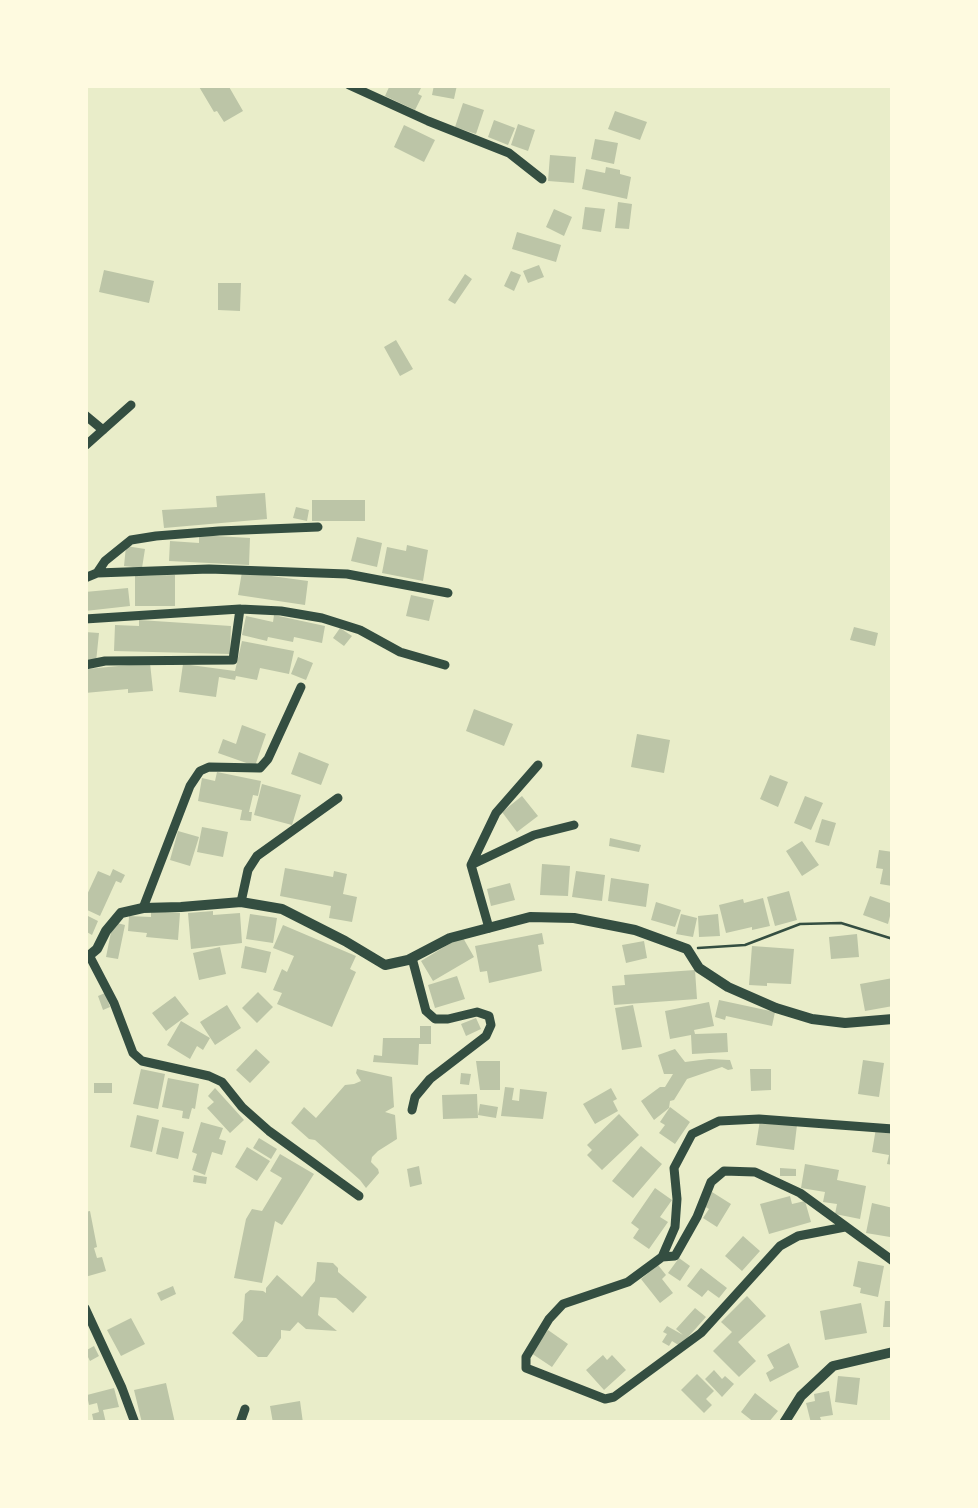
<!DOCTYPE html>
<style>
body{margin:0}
#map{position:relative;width:978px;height:1508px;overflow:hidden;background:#e9edc9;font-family:Inter,sans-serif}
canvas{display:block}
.frame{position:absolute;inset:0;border:88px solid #fefae0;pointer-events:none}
</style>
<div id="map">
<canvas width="978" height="1508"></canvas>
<div class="frame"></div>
</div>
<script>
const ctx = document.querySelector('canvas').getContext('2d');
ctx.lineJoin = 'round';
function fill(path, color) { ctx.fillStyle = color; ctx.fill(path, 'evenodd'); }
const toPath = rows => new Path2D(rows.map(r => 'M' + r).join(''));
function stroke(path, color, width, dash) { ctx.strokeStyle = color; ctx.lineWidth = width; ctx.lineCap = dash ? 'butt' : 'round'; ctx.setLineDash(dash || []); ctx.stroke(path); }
const building = toPath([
 [198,85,228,85,243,111,224,122,217,111,214,112],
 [390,85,422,86,418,94,422,96,415,110,385,96],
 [434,85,457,85,454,99,432,95],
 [463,103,484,110,476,134,455,127],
 [615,111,647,122,640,140,608,129],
 [494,120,515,128,508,145,488,137],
 [518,124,535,130,528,151,511,145],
 [404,125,435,140,424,162,394,147],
 [595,139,618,143,614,164,591,159],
 [550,155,576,157,574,183,548,181],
 [606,167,620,170,620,174,631,177,627,199,582,189,586,169,605,173],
 [618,202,632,204,629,229,615,228],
 [585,207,605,209,601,232,582,229],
 [554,209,572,217,564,236,546,227],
 [517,232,561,245,556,262,512,249],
 [539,265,544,277,528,283,523,271],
 [104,270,154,281,149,303,99,292],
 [511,271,521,275,514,291,504,286],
 [465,274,472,279,455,304,448,300],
 [218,283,241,283,240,311,218,310],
 [396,340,413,369,400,376,384,347],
 [265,493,267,519,164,528,162,510,217,507,216,496],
 [312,500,365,500,365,521,312,521],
 [296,507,309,510,307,521,293,518],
 [199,535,250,538,249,565,169,561,170,541,199,543],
 [357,537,382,543,377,567,351,561],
 [407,545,428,550,423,581,382,573,387,547,406,551],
 [126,546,145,549,142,568,124,566],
 [242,572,308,581,305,605,238,595],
 [175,575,175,606,135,606,135,576],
 [128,588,130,606,85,611,85,592],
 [411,595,434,600,429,621,406,616],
 [274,615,325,626,322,643,294,637,293,642,268,637,267,641,242,635,246,616,273,622],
 [139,620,231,626,230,654,114,651,115,625,139,626],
 [854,627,878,633,875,646,850,640],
 [340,628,352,636,344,646,333,638],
 [85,632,99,633,96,662,85,660],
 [242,641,294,651,289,674,260,668,257,680,236,676,235,680,219,677,216,697,179,692,183,664,235,671],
 [298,657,313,663,306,680,291,674],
 [150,663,153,691,128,693,128,689,85,693,87,669],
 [474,709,513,724,504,746,466,731],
 [242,725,266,734,255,766,218,753,223,739,236,744],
 [637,734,670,740,664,773,631,767],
 [299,752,329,764,321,785,291,774],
 [217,772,261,781,258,796,253,795,249,812,252,812,251,821,240,820,242,810,198,801,202,778,215,781],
 [770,775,788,782,778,807,760,799],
 [262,784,301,795,292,825,254,815],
 [522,796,538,816,517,832,502,812],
 [805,796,823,803,811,830,794,823],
 [822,819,836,823,829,846,815,842],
 [202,827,228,832,223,857,197,852],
 [178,831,199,837,190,866,170,860],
 [610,838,641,845,639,852,609,846],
 [802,841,819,865,802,876,786,851],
 [879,850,893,852,892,886,880,884,883,869,876,868],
 [542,864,570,866,568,896,540,895],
 [285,868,333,877,334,871,347,874,343,894,357,897,352,922,329,918,331,906,280,896],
 [113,869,125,875,121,883,116,881,100,916,85,909,85,899,98,871,110,876],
 [576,871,605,875,602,901,572,897],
 [611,878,649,884,646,907,608,901],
 [510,883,515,900,491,906,487,889],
 [789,891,797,920,775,926,767,897],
 [870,896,893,904,888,924,863,915],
 [763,898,770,926,752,930,752,927,726,933,719,905,743,899,744,903],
 [656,902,681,910,675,927,651,920],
 [151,911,180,913,178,940,146,937,147,933,128,931,129,916,151,917],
 [213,911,213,915,240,913,242,943,191,949,188,913],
 [250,914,277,918,273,943,246,939],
 [681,914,697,918,693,937,676,934],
 [718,914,720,936,699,937,698,916],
 [86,915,98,921,92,935,85,931],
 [113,922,125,925,118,959,106,957],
 [283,925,356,956,350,969,356,972,332,1027,277,1004,282,993,273,990,282,969,287,972,294,956,273,948],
 [542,933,544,944,538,945,542,971,489,983,487,971,480,972,475,946],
 [857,934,859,957,831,959,829,937],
 [462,936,474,957,433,981,421,961],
 [644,941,647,958,626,963,622,945],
 [245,946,271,952,266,973,241,968],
 [752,946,794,949,791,984,767,983,767,986,749,985],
 [220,947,226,974,199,980,193,953],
 [695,970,697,999,614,1005,612,986,625,985,624,975],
 [457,976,465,999,435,1008,428,985],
 [893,978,893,1006,865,1011,860,984],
 [258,992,273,1007,257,1023,242,1008],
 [105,993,110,1007,103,1010,98,996],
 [175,996,189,1014,166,1031,152,1013],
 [719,1000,775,1012,772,1026,726,1016,725,1020,715,1017],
 [709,1002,714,1026,694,1030,695,1034,727,1033,728,1052,692,1054,691,1035,670,1039,665,1011],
 [227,1005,241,1028,215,1045,200,1022],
 [633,1005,642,1047,622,1050,615,1008],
 [476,1018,481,1029,466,1036,461,1024],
 [181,1021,210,1038,203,1050,197,1046,190,1059,167,1045],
 [420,1026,431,1026,431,1044,419,1044,418,1065,373,1062,374,1055,382,1056,383,1038,420,1038],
 [256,1049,270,1062,250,1083,236,1070],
 [675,1049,685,1062,709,1059,730,1060,733,1069,728,1070,722,1067,687,1079,674,1100,670,1101,669,1108,654,1120,641,1101,660,1087,665,1087,673,1074,664,1074,658,1055],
 [863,1060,884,1063,879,1097,858,1094],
 [476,1061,500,1061,500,1090,480,1090],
 [141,1069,165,1074,158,1109,133,1104],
 [357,1069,392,1077,394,1107,385,1112,395,1115,397,1139,378,1151,372,1157,371,1162,378,1169,379,1173,366,1188,360,1180,315,1140,309,1139,291,1123,304,1107,316,1118,345,1085,354,1084,361,1081,356,1073],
 [750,1069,771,1069,771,1090,751,1091],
 [461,1073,471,1074,469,1085,460,1084],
 [168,1078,199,1084,195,1109,192,1108,189,1119,182,1118,183,1111,162,1107],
 [94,1083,112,1083,112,1093,94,1093],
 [505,1087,514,1088,512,1100,519,1101,520,1089,547,1092,543,1119,501,1116],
 [215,1088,244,1120,230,1133,207,1108,214,1102,208,1096],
 [611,1088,617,1099,613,1101,618,1111,595,1124,583,1104],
 [477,1094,478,1118,443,1119,442,1095],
 [480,1104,498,1107,496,1118,478,1115],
 [670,1107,690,1122,675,1144,659,1133,665,1125,660,1122],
 [619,1114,639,1135,602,1170,587,1155,592,1150,587,1145],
 [137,1115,159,1120,152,1152,130,1147],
 [760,1120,797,1125,794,1150,756,1145],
 [201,1122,223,1128,219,1139,226,1141,222,1155,212,1152,205,1175,192,1170,197,1154,192,1152],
 [162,1127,184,1132,178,1159,156,1154],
 [876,1128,893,1131,893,1165,887,1164,889,1155,872,1152],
 [259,1138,277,1149,271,1159,253,1148],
 [641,1146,662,1164,633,1198,612,1181],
 [247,1147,270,1161,257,1181,235,1167],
 [280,1154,314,1174,282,1225,275,1221,262,1283,234,1278,246,1219,252,1209,262,1211,282,1178,270,1171],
 [805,1164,839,1170,837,1180,866,1186,860,1219,835,1214,837,1204,823,1202,825,1192,801,1188],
 [419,1166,422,1184,410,1187,407,1169],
 [780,1168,796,1169,796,1176,780,1176],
 [194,1175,207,1177,206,1184,193,1182],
 [655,1188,672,1200,660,1217,668,1222,649,1249,633,1238,639,1229,631,1223],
 [712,1192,731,1204,717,1227,703,1218,709,1209,704,1206],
 [790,1196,792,1204,805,1201,811,1222,769,1234,760,1204],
 [872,1203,893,1208,890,1237,866,1233],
 [90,1211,97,1247,94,1248,97,1258,102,1257,106,1271,85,1277,85,1212],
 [743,1236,760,1251,742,1271,725,1256],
 [679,1258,690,1266,680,1281,668,1273],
 [858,1261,884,1266,878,1297,860,1293,861,1288,853,1286],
 [317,1262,333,1263,338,1268,338,1272,367,1297,353,1313,336,1298,320,1297,318,1315,337,1331,306,1329,298,1322,290,1331,281,1330,281,1338,267,1357,258,1357,232,1333,243,1320,245,1294,250,1290,263,1291,266,1293,266,1288,277,1275,302,1297,315,1281],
 [658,1265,666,1275,662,1279,673,1293,660,1303,641,1279],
 [701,1268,727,1288,719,1298,708,1290,702,1297,687,1286],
 [173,1286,176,1294,161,1301,157,1293],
 [747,1296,766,1316,738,1342,756,1361,739,1377,713,1351,732,1332,721,1322],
 [885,1301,893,1301,893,1327,883,1327],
 [861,1303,867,1333,825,1340,820,1311],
 [695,1308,706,1317,680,1346,672,1341,669,1346,662,1342,667,1334,663,1332,667,1326,683,1335,676,1329],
 [131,1318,145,1344,121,1356,107,1330],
 [548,1330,568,1344,552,1367,531,1353],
 [789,1343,799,1367,770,1382,766,1373,774,1368,767,1355],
 [94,1346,99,1356,90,1361,85,1351],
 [603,1355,607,1360,612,1355,626,1370,604,1390,586,1370],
 [714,1370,722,1379,725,1376,734,1384,722,1397,705,1379],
 [697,1374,714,1391,706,1399,712,1405,704,1413,681,1390],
 [838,1376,860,1378,857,1405,835,1402],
 [166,1383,175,1423,142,1423,134,1390],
 [114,1388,119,1407,103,1410,106,1423,94,1423,92,1414,99,1412,97,1403,89,1405,87,1395],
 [829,1391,833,1415,820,1417,822,1423,811,1423,806,1403,815,1401,814,1394],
 [755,1393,778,1411,768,1423,755,1423,741,1412],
 [300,1401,303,1423,273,1423,270,1406]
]);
const path = toPath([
 [698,948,745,945,800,924,841,923,893,939]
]);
const minor = toPath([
 [349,85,428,121,509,153,542,179],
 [85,415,103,430],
 [85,446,131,405],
 [97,573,209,569,347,574,448,593],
 [85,578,97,573,105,561,131,540,156,536,219,531,318,527],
 [85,619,240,609,281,611,322,618,360,630,400,652,445,665],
 [85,665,105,661,233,660,240,609],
 [471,865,534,835,574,825],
 [241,902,248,870,257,856,338,798],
 [143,908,190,786,200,771,209,767,260,768,268,759,301,687],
 [489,928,471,865,496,813,538,765],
 [90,957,114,1003,133,1053,142,1061,209,1076,222,1082,242,1107,269,1131,359,1196],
 [412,1110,415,1097,430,1079,486,1036,491,1025,489,1016,477,1012,448,1019,435,1019,426,1011,412,958],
 [845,1227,798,1236,780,1246,701,1333,614,1397,605,1399,526,1368,526,1357,549,1319,563,1304,628,1282,662,1257,675,1227,677,1199,674,1168,692,1134,719,1121,759,1119,893,1129],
 [662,1257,675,1256,697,1217,711,1182,724,1171,755,1172,800,1193,893,1261],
 [85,1308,122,1388,135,1423],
 [240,1423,245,1409]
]);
const tertiary = toPath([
 [85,959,97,949,106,931,121,913,143,908,181,907,241,902,282,909,345,941,385,965,408,960,450,938,530,917,574,918,635,930,687,949,699,968,728,987,776,1008,812,1019,845,1023,893,1019],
 [784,1423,801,1396,833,1366,893,1352]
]);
fill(building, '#bcc5a7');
stroke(path, '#344e41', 2.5);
stroke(minor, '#344e41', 9);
stroke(tertiary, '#344e41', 10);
</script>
